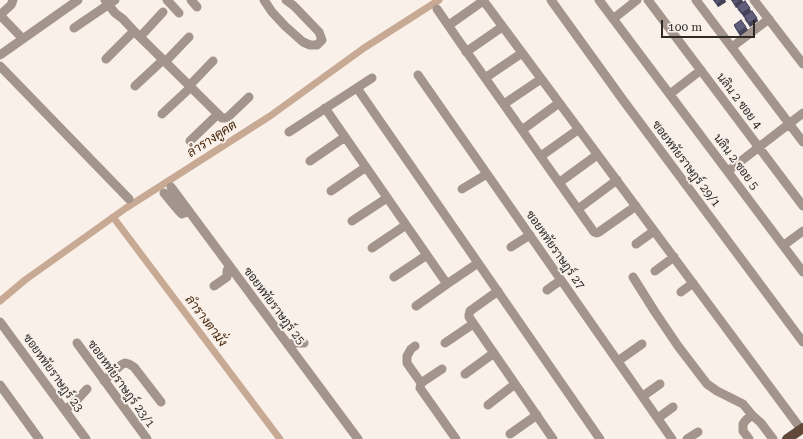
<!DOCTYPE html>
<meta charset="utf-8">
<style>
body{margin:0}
#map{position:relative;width:803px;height:439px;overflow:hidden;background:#f9f0ea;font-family:"Roboto Serif",serif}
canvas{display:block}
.scale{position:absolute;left:661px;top:20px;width:94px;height:18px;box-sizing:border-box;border:2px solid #2c2927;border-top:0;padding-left:5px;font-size:12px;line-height:14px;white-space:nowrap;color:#2c2927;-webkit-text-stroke:3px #f9f0ea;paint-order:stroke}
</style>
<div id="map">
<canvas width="803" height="439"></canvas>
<div class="scale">100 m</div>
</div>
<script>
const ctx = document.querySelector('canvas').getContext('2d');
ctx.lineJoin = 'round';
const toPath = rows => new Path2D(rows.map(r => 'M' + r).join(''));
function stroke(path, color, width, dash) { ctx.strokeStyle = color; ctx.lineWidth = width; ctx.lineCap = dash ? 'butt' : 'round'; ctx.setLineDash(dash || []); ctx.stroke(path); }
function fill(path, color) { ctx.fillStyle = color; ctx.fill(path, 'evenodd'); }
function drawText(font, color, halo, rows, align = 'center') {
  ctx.font = font + ' "Roboto Serif",Sarabun,serif'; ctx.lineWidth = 4; ctx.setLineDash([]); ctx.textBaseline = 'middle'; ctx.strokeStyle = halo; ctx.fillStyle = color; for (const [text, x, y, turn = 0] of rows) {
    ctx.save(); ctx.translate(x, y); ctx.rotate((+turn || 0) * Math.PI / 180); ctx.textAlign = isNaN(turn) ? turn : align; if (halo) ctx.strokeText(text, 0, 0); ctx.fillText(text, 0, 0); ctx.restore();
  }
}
const canal = toPath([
 [113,217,280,439],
 [0,301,25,280,126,208,270,116,364,48,439,0]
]);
const minor = toPath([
 [105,0,115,13,123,19,134,31,222,118,225,118,228,117,249,97],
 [167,0,179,13],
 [191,0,197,7],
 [264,0,272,12,285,26,303,42,310,45,317,45,322,40,319,32,294,6,286,0],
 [483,0,801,429],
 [551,0,623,100,803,342],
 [599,0,803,272],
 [648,0,803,206],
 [696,0,803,142],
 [754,0,803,64],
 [437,9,459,41,594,232,597,233,599,232,636,206],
 [0,15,23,39],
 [0,15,11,5,13,0],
 [613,19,637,0],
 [449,25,483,1],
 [74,28,115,0],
 [140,37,163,12],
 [732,47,769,19],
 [466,52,502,27],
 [0,55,78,0],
 [106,59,134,31],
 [165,62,189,37],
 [0,66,129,199],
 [418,75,672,439],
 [485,78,522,53],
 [135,86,163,60],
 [189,86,213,61],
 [357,88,600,439],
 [670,94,701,70],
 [504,104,541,79],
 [325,108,447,284,478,263],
 [162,114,191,87],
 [522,130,559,103],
 [289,132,372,78],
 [190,141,218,114],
 [541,156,579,129],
 [310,161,345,137],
 [728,171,803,113],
 [560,182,597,155],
 [171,187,358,439],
 [462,189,487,174],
 [331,191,366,167],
 [164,193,179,211,182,214,188,211],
 [578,209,617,180],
 [352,221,387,198],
 [636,244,654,231],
 [784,245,803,231],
 [511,247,530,235],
 [372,248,406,225],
 [655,271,674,257],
 [394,277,427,255],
 [633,277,655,312,678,346,707,384,717,391,743,404,752,415,761,423,773,439],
 [214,286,227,277,227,271,229,266],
 [547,290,561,280],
 [498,291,470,311,469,315,469,317,553,439],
 [681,292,693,283],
 [416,306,447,284],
 [0,322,86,439],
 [77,343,147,439],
 [445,343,473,324],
 [288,345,294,343,304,343],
 [415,346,411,349,407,356,407,363,421,383],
 [618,361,642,344],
 [442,369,421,383,420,388,456,439],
 [465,374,494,353],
 [104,381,121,365,125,363,129,364,134,367,161,402],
 [0,385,39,439],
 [643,396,660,384],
 [488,405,515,384],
 [65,410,76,401,87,389],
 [658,418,673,407],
 [510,434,537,415],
 [687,439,698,432],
 [749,439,743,431,743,424,746,420,752,415]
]);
const major = toPath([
 [787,439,803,428]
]);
const wall = toPath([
 [713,0,725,0,726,2,718,7],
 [731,0,742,0,743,2,751,11,758,21,750,27,745,20,744,16,744,17,738,10,737,7,736,8],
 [734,25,748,30,740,36,735,28]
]);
const shadedWall = toPath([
 [722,0,725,0,726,2,718,7,717,4],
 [741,0,742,0,743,2,736,8,735,4],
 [750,8,751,12,744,17,742,13],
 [757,18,758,21,750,27,749,23],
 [746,27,748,30,740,36,739,32]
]);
const building = toPath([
 [714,0,722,0,717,4,714,0],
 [732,0,741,0,735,4,732,0],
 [745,1,750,8,742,13,737,6,745,1],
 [752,11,757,18,749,23,744,16,752,11],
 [741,20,746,27,739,32,734,25,741,20]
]);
const streetNames = [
 ["นลิน 2 ซอย 4",739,101,53],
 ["นลิน 2 ซอย 5",736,162,53],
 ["ซอยหทัยราษฎร์ 29/1",686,164,53],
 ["ซอยหทัยราษฎร์ 27",555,250,55],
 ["ซอยหทัยราษฎร์ 25",274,306,53],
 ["ซอยหทัยราษฎร์ 23",53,373,54],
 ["ซอยหทัยราษฎร์ 23/1",121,384,54]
];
const waterNames = [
 ["ลำรางคูคต",212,139,-33],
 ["ลำรางตามั่ง",206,321,53]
];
stroke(canal, '#c8a993', 7);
stroke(minor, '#a3958b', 9);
stroke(major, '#604939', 10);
fill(wall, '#53516b');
fill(shadedWall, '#444257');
fill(building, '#615e7c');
stroke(building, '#444257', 1);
drawText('12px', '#2c2927', '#f9f0ea', streetNames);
drawText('italic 13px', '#46260a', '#f9f0ea', waterNames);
</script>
